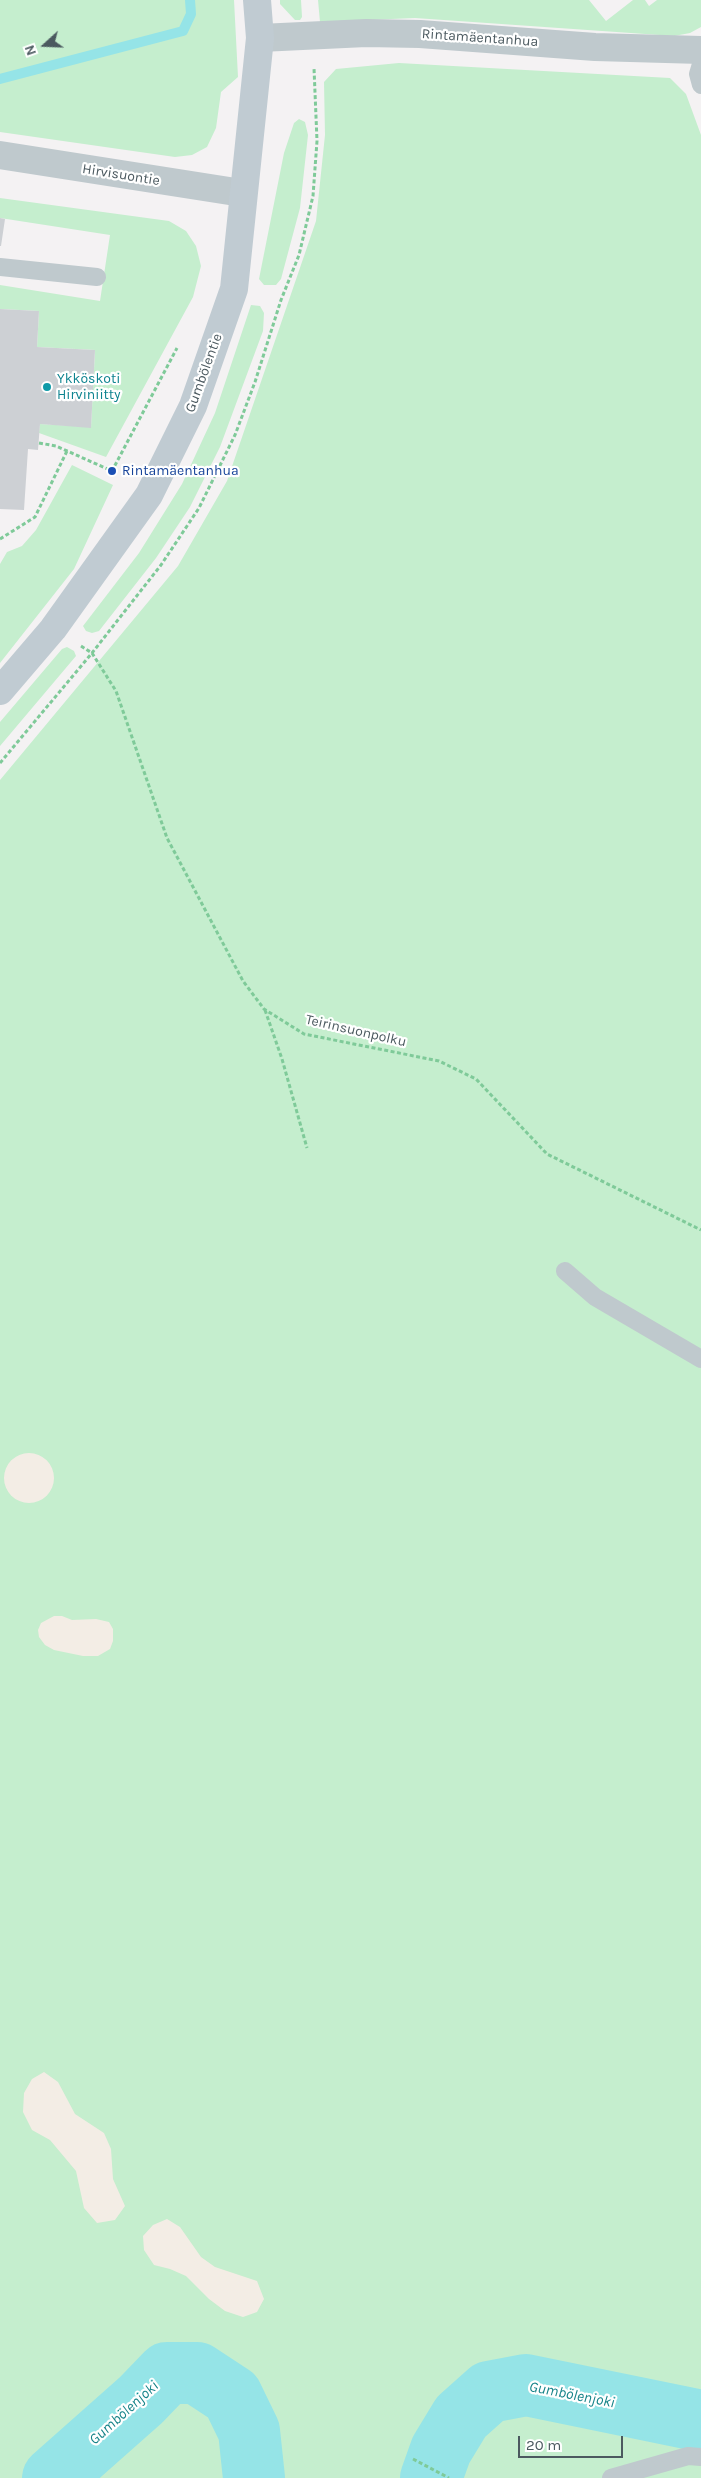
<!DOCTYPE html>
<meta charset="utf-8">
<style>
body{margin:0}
#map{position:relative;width:701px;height:2478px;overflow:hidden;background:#f4f2f3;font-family:Karla,sans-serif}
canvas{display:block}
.north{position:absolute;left:20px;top:20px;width:50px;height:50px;-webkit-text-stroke:4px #fff;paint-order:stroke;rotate:250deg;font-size:14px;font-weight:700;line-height:20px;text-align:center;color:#4b595f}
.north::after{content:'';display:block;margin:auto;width:18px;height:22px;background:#4b595f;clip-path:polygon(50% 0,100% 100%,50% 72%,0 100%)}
.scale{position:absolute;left:518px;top:2436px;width:105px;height:22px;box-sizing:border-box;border:2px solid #4b595f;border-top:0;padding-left:6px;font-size:15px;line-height:18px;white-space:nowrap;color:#4b595f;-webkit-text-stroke:4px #fff;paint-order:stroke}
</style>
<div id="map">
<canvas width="701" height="2478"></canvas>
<div class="north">N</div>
<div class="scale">20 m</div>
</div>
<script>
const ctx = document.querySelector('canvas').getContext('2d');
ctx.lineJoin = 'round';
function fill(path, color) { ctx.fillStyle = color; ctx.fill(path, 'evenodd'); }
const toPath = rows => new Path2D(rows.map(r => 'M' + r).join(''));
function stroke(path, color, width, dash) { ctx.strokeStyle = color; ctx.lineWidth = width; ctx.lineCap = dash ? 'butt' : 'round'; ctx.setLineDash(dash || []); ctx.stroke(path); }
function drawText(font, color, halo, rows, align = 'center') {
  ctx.font = font + ' Karla,sans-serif'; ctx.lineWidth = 4.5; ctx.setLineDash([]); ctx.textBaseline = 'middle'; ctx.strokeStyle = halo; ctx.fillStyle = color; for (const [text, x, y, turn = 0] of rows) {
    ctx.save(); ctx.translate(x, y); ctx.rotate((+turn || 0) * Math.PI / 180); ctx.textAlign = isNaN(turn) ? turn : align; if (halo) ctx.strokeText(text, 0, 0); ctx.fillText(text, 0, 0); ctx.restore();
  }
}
const green = toPath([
 [0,0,234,0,238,77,221,92,216,128,207,147,192,155,175,157,0,132],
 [280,0,301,0,302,17,300,20,295,20,280,4],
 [318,0,589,0,606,21,633,0,645,0,649,6,657,0,701,0,701,27,690,33,674,36,415,18,320,22],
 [399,63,670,78,686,94,701,135,701,2478,0,2478,0,780,178,566,227,481,316,221,325,135,324,82,336,69],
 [299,119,305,122,308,135,300,208,281,279,276,285,264,285,259,279,284,153,294,123],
 [0,198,169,221,186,231,196,246,201,266,193,297,106,457,39,433,40,424,91,427,95,350,37,347,39,311,0,309,0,285,100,301,110,235,0,218],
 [251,305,260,306,264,313,263,331,220,447,190,507,156,558,99,631,92,633,86,631,83,626,139,553,182,484,215,413],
 [72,465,113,485,74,569,0,663,0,564,7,552,22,546,36,530],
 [67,647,74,651,76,656,0,746,0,722,62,649]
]);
const sand = toPath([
 '4 1478a25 25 0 1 1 50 0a25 25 0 1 1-50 0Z',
 [54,1616,62,1616,72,1620,96,1619,109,1622,113,1629,113,1641,110,1649,98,1656,83,1656,54,1650,45,1645,39,1637,38,1630,41,1623],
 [44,2072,58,2082,75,2114,104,2133,111,2149,113,2179,125,2206,115,2220,97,2223,84,2208,76,2171,50,2140,32,2130,23,2112,24,2093,32,2079],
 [167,2219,180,2227,201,2257,215,2267,257,2281,264,2299,257,2312,243,2317,225,2311,209,2299,186,2276,170,2269,154,2265,144,2250,143,2236,153,2225]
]);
const stream = toPath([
 [0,79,183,31,191,14,190,0]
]);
const river = toPath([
 [53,2478,141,2400,167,2373,197,2373,232,2396,249,2431,254,2478],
 [431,2478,441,2450,461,2417,489,2392,526,2385,701,2421]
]);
const building = toPath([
 [0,218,5,219,1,246,0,246],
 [0,309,39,311,37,347,95,350,91,428,40,424,38,450,28,449,24,510,0,509]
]);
const path = toPath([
 [39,443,56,446,112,471,177,348],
 [0,539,35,517,67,451],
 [81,646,92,653,116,691,167,838,243,981,264,1009,304,1034,439,1061,476,1079,547,1154,701,1230],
 [0,763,92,653,161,565,199,508,235,435,255,382,281,300,299,255,313,196,317,141,314,68],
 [265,1010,282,1059,307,1148],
 [413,2459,449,2478]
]);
const service = toPath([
 [701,64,698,74,701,85],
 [0,267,97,277],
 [565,1271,595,1297,701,1359],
 [611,2478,688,2456,701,2457]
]);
const minor = toPath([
 [260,38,366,33,420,34,595,47,701,50],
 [0,155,242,193]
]);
const secondary = toPath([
 [0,691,53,629,149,495,193,406,234,289,260,38,257,0]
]);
const markers = [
 [47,387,5,"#0f9aa8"],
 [112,471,5,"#1a4fb4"]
];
const streetNames = [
 ["Rintamäentanhua",480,38,4],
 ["Hirvisuontie",121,175,9],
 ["Gumbölentie",204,373,-70],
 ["Teirinsuonpolku",356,1031,13]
];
const cultureNames = [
 ["Ykköskoti",57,379],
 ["Hirviniitty",57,395]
];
const transitNames = [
 ["Rintamäentanhua",122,471]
];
const waterNames = [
 ["Gumbölenjoki",572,2395,11],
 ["Gumbölenjoki",124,2413,-42]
];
fill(green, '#c5eece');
fill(sand, '#f3ede5');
stroke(stream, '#95e4e7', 10);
stroke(river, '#95e4e7', 62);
fill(building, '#cdd0d4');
stroke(path, '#7fca99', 3, [4, 2.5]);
stroke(service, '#bfc9cd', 18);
stroke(minor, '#bfc9cd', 28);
stroke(secondary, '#c0cbd2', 28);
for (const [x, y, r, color] of markers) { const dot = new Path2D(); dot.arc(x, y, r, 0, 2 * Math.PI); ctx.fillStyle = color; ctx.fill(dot); stroke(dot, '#fff', 2); }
drawText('14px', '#4b595f', '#fff', streetNames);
drawText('14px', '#0d838f', '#fff', cultureNames, 'left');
drawText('14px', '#164399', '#fff', transitNames, 'left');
drawText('italic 15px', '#158388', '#fff', waterNames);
</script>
